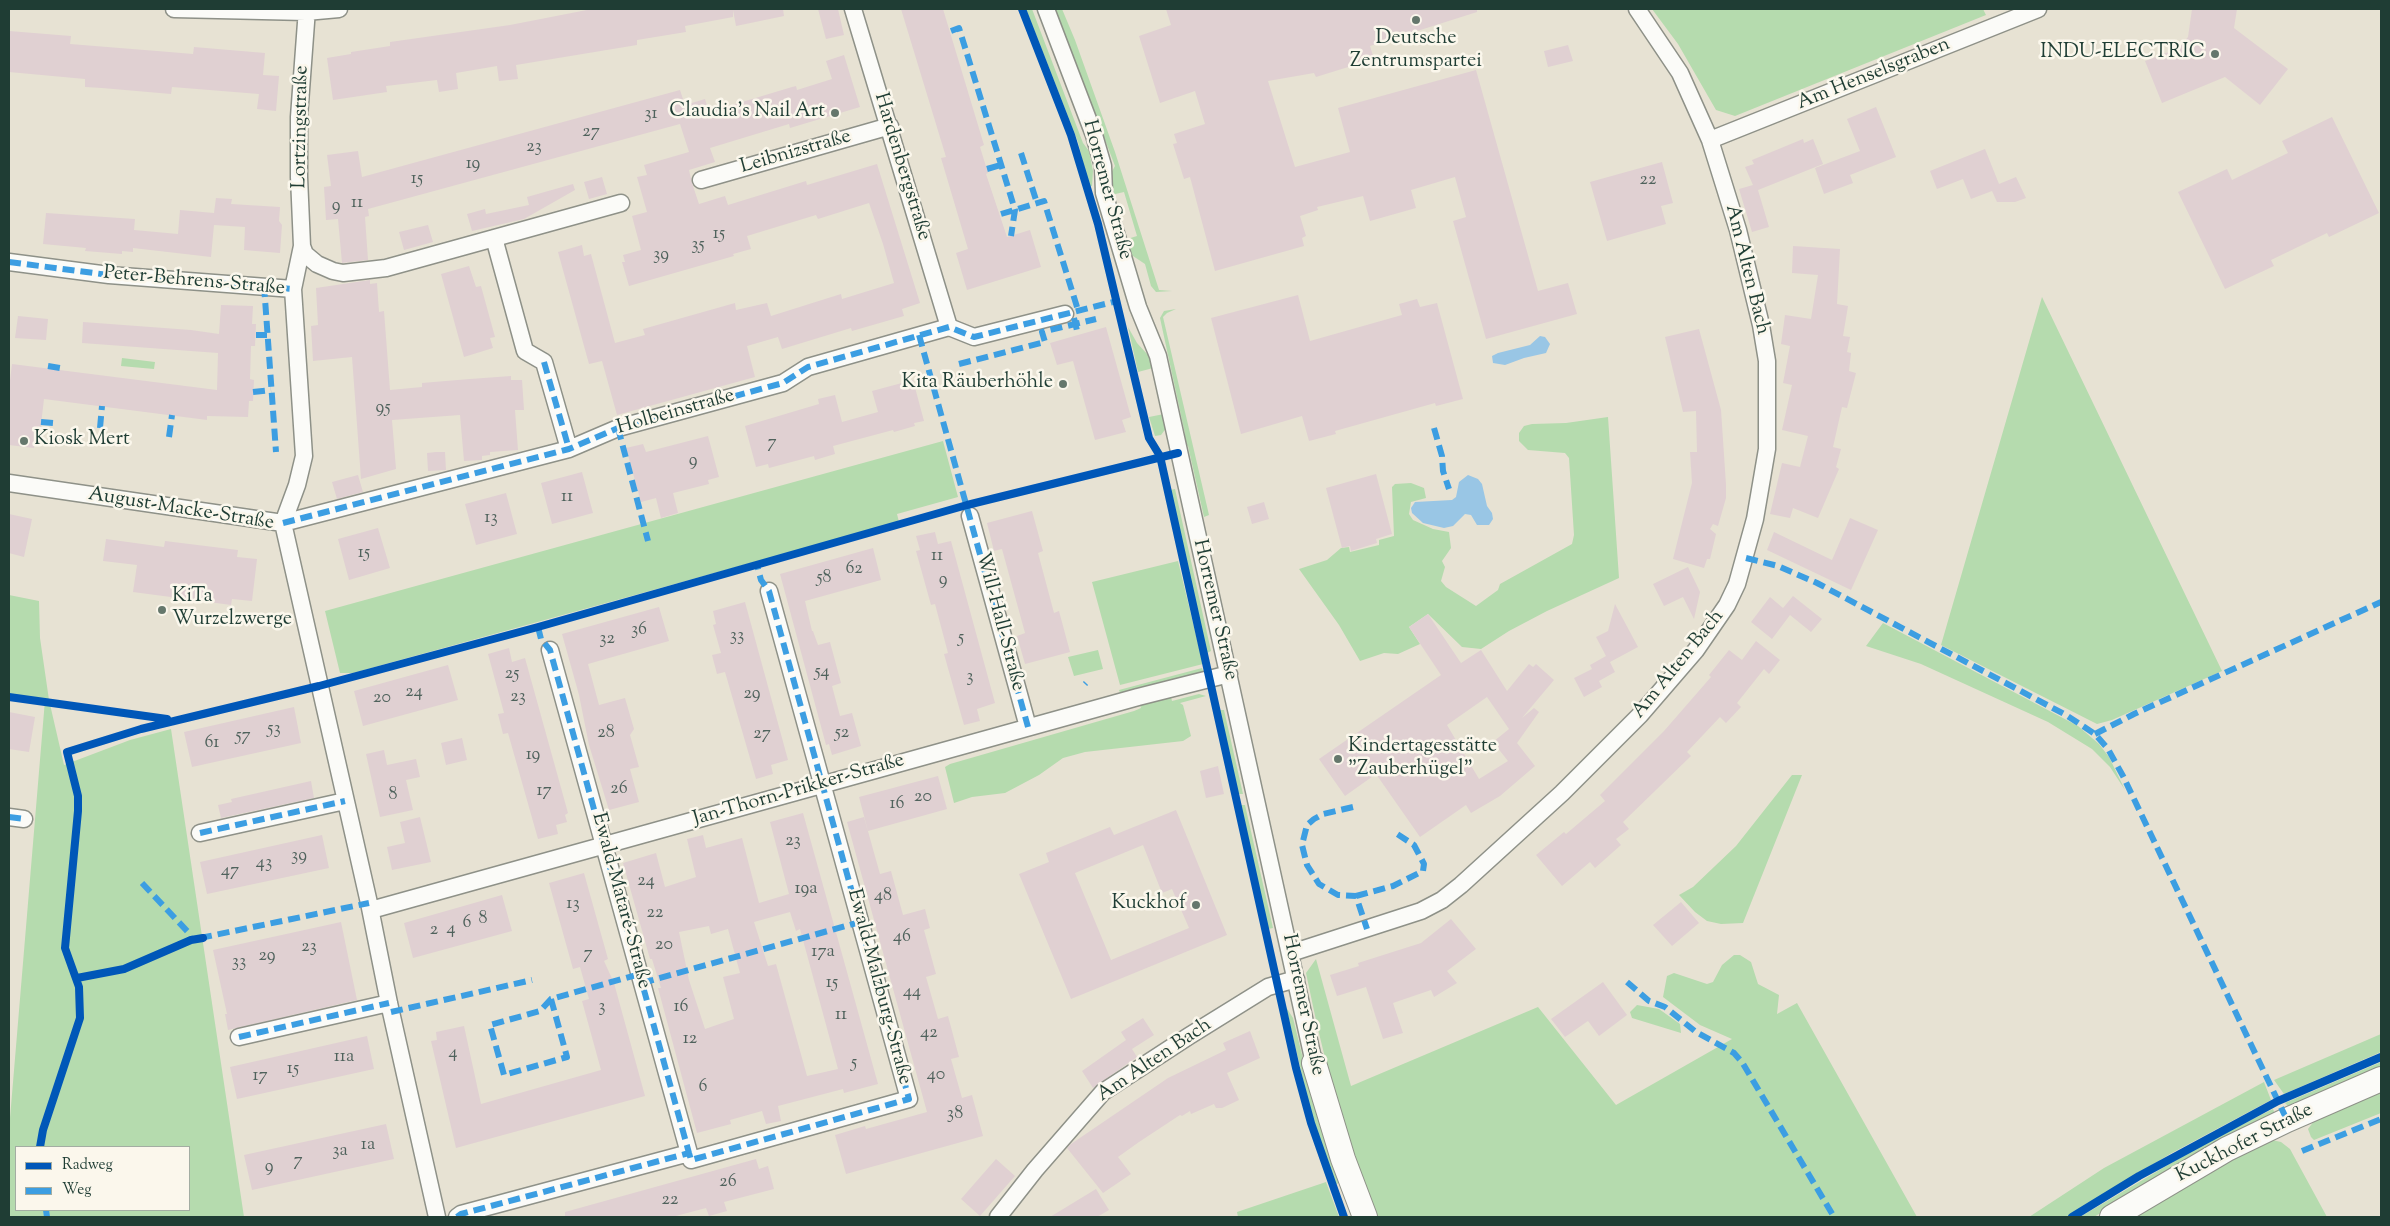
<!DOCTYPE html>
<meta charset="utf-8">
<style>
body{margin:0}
#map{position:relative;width:2390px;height:1226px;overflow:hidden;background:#e7e2d3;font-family:"Sorts Mill Goudy",serif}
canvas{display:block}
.frame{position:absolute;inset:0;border:10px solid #1f3d34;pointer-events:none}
.legend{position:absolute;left:15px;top:1146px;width:175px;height:65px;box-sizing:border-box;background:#fbf7ec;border:1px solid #a3ada2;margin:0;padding:6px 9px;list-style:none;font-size:15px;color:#1f3d34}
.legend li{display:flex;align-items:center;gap:10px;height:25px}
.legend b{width:25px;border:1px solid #a3ada2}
</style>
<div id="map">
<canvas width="2390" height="1226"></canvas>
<div class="frame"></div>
<ul class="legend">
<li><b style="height:6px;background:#0057b8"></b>Radweg</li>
<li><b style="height:6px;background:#3c9ee2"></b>Weg</li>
</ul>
</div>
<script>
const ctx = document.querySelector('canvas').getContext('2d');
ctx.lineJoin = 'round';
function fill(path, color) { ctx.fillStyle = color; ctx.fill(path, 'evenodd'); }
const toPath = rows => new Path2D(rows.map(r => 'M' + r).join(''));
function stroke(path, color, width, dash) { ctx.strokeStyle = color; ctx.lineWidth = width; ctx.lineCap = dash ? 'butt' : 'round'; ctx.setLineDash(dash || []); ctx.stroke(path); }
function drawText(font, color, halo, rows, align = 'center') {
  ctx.font = font + ' "Sorts Mill Goudy",serif'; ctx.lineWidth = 5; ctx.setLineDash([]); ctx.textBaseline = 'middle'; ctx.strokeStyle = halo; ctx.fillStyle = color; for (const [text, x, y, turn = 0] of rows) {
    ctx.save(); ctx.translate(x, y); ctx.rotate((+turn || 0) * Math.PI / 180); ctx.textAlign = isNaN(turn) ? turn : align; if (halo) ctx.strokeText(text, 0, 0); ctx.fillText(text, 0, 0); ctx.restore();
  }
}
const green = toPath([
 [1026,9,1032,9,1083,143,1089,151,1093,171,1092,186,1089,187,1078,142],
 [1055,9,1062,9,1075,40,1115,152,1159,290,1172,291,1156,292,1151,286,1145,264,1130,254,1124,240,1137,236,1124,192,1111,195,1110,175,1115,166],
 [1652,9,1983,9,1986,15,1735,116,1716,110,1678,44],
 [2042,297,2222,671,2112,720,2097,724,1941,645],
 [1176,309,1167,313,1163,317,1209,515,1204,517,1188,446,1185,444,1184,437,1185,434,1160,318,1164,311],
 [1128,327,1137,343,1148,355,1153,368,1138,372],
 [122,358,155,362,154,369,121,366],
 [1164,414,1167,427,1161,435,1155,436,1149,417],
 [1608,417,1619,578,1547,611,1509,631,1481,649,1462,647,1428,614,1409,627,1420,644,1398,654,1384,653,1360,661,1339,625,1299,569,1327,560,1341,548,1349,547,1350,552,1379,545,1379,540,1394,536,1392,487,1395,484,1411,483,1424,488,1426,498,1411,502,1409,514,1413,520,1433,529,1449,532,1451,548,1442,561,1445,567,1441,581,1446,587,1476,606,1498,590,1500,584,1572,544,1574,535,1569,458,1565,453,1528,450,1519,441,1519,433,1524,426,1532,424,1566,423],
 [943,441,958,497,897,514,899,522,353,673,340,673,325,611],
 [1175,489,1211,651,1207,653,1170,490],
 [1178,561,1203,664,1120,685,1092,582],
 [9,595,39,601,40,638,49,700,64,765,130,740,171,729,244,1217,9,1217,9,1130,45,700,9,694],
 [16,1147,189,1147,189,1210,16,1210],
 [1883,623,2078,726,2099,744,2109,757,2125,790,2110,767,2092,749,2048,722,1921,664,1866,646],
 [1098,650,1103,669,1074,676,1068,657],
 [1202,668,1204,674,1121,696,1119,690],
 [1170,693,1172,701,1199,694,1206,696,1180,703,1183,705,1191,736,1183,741,1085,752,1063,758,1039,775,1005,793,972,797,954,803,945,767,950,764,1134,711,1141,708,1139,701],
 [1219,710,1224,710,1243,794,1238,794],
 [1792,775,1802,775,1743,923,1721,924,1707,921,1695,912,1679,895,1693,887,1736,846],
 [1240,805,1245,805,1273,928,1268,929],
 [1734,955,1740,955,1751,962,1758,984,1779,995,1777,1014,1797,1003,1917,1217,1376,1217,1338,1111,1317,1025,1306,973,1316,959,1351,1086,1538,1007,1616,1105,1732,1039,1700,1025,1663,997,1667,976,1674,973,1707,984,1713,982,1722,965],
 [1637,1005,1659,1009,1680,1024,1681,1033,1632,1018,1630,1012],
 [1286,1007,1293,1018,1318,1120,1339,1183,1334,1185,1310,1109],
 [2381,1034,2381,1052,2284,1094,2274,1080],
 [2381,1062,2381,1069,2289,1107,2285,1103],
 [2264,1082,2271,1100,2170,1154,2066,1217,2029,1217,2104,1168],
 [2381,1091,2381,1113,2314,1140,2311,1137,2308,1129,2314,1121],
 [2273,1109,2275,1114,2212,1146,2094,1217,2080,1217,2205,1143],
 [2272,1140,2281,1142,2290,1149,2327,1217,2133,1217,2204,1175,2249,1150],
 [1326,1182,1339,1217,1238,1217,1237,1212]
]);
const water = toPath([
 [1540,336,1545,337,1550,344,1546,353,1524,358,1505,365,1493,363,1492,356,1498,353,1530,345],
 [1468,475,1478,479,1482,484,1487,506,1492,513,1493,519,1489,525,1477,525,1471,515,1465,514,1453,526,1444,528,1423,523,1412,513,1411,508,1415,502,1452,500,1456,497,1459,482]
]);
const building = toPath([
 [592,9,783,9,784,16,736,26,733,10,733,17,685,26,686,32,637,40,637,45,516,65,518,79,499,81,497,66,456,73,458,89,439,92,437,80,386,86,387,92,333,100,327,58,351,54,351,52,390,46,390,42,510,25],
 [818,9,838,9,844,35,826,39],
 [901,9,943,9,984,145,980,147,988,173,986,174,1007,237,1030,230,1041,267,967,290,956,253,968,249,941,158,946,157],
 [1166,9,1477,9,1477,12,1370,46,1374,59,1316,77,1314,73,1268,81,1295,167,1350,152,1338,108,1476,70,1538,291,1568,283,1577,314,1486,339,1453,221,1466,217,1455,177,1411,190,1416,208,1370,221,1363,196,1317,207,1318,210,1300,216,1306,236,1302,238,1304,246,1215,271,1190,177,1184,179,1173,144,1177,143,1174,134,1205,124,1195,91,1160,103,1139,36,1171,25],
 [2192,9,2237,9,2234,28,2288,69,2260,105,2225,77,2162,103,2145,61,2179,48,2188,37],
 [9,31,71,36,70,44,157,51,193,54,194,47,265,53,263,75,279,76,276,111,257,109,259,94,172,87,171,94,102,88,85,87,85,79,9,72],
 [1568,45,1573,61,1548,67,1544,51],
 [844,55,860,107,790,128,789,124,710,148,715,162,689,170,692,183,699,204,725,196,728,205,806,181,807,185,877,164,920,303,902,309,904,316,852,331,851,328,782,349,778,337,747,346,755,377,617,415,602,361,589,364,558,252,582,245,584,256,591,254,615,343,645,335,643,329,735,303,736,310,767,303,771,316,841,294,842,299,894,283,883,244,869,203,818,219,816,215,747,236,751,249,733,254,734,256,629,286,622,262,625,262,623,255,641,250,632,216,647,212,637,177,647,175,644,165,689,152,680,124,368,209,369,216,365,217,368,260,342,263,338,219,326,220,324,187,331,186,327,155,358,151,362,177,680,90,685,105,705,99,709,112,792,87,796,86,797,90,832,79,826,61],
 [1876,107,1896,157,1850,175,1853,183,1824,194,1815,168,1860,151,1847,119],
 [2332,117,2379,213,2329,237,2327,233,2271,260,2274,266,2225,289,2178,192,2227,169,2232,180,2288,153,2282,141],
 [1803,139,1804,143,1813,139,1823,164,1758,190,1769,227,1752,232,1739,189,1753,185,1745,167,1754,164,1752,160],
 [1985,149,1999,184,2016,177,2026,198,2015,202,1997,202,1992,191,1971,199,1963,179,1937,189,1930,171],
 [1662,162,1673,203,1661,206,1666,224,1607,241,1590,182],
 [602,177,607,194,589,199,584,182],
 [573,184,575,190,524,219,472,231,467,214,485,209,486,214,529,205,527,197],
 [216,198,232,199,231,204,280,207,279,221,282,225,280,253,244,250,245,227,214,225,211,257,133,248,133,252,122,251,122,254,85,251,86,248,43,244,46,213,135,219,134,230,178,234,180,210,214,213],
 [428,225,433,242,404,250,399,232],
 [1793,246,1840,249,1837,304,1848,306,1843,336,1850,337,1847,352,1851,353,1849,371,1856,373,1847,408,1842,407,1833,447,1841,449,1836,467,1839,469,1818,518,1793,508,1790,518,1770,514,1782,463,1800,467,1808,436,1782,430,1792,385,1783,383,1790,346,1781,344,1785,315,1811,319,1818,275,1792,273],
 [469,266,476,287,481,286,495,337,490,338,493,348,464,357,441,274],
 [370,280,370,284,377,283,379,312,384,311,390,390,422,387,422,383,470,379,511,376,511,380,522,380,524,410,515,410,518,450,490,452,490,455,482,456,482,460,464,461,460,415,392,420,396,469,361,479,352,357,313,361,311,326,318,325,316,288],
 [1298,295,1310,341,1402,315,1399,304,1417,299,1420,307,1437,303,1463,399,1436,406,1435,403,1335,431,1336,434,1309,441,1302,416,1241,434,1211,318],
 [221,305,253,306,252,324,256,324,255,346,251,346,250,379,254,380,253,401,249,401,248,417,207,416,207,420,44,399,40,433,36,432,34,448,9,445,9,389,12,364,217,390,218,353,82,343,83,322,191,330,219,334],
 [18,316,48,319,46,340,15,338],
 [1106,327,1131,417,1122,420,1126,432,1095,440,1073,361,1057,365,1050,343],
 [1699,329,1721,410,1726,485,1726,498,1718,526,1713,524,1710,529,1716,534,1710,559,1707,559,1704,568,1673,559,1692,483,1690,452,1697,452,1696,411,1683,412,1665,337],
 [913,380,924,421,914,423,915,426,894,432,893,430,833,446,835,454,815,460,814,456,769,468,768,464,756,467,745,426,819,404,818,399,835,395,842,422,878,412,872,391],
 [708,436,719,477,708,480,709,484,673,493,678,513,661,518,656,498,641,502,626,448,643,444,646,452],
 [436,452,445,452,446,470,428,471,427,453],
 [582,472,593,513,552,524,541,483],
 [1376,474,1392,534,1376,539,1377,543,1351,551,1350,546,1342,548,1326,488],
 [358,475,363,492,337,499,332,482],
 [506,493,517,534,476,545,465,504],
 [1264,502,1269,519,1252,524,1247,507],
 [1032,511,1043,551,1038,553,1054,613,1059,611,1070,652,1025,664,1017,636,1025,633,1002,549,994,551,987,523],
 [9,514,32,519,24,557,9,553],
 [1850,518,1878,530,1851,590,1767,550,1774,532,1832,560],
 [378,528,390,568,349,580,338,539],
 [935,532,938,544,951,541,995,703,977,709,980,721,964,725,944,654,948,653,935,604,931,605,916,551,920,550,916,536],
 [106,539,164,547,165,541,238,550,237,557,257,559,252,601,232,599,231,605,133,592,137,565,103,561],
 [873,548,881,580,805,601,812,631,813,631,818,645,830,642,841,683,832,686,840,716,852,713,861,746,832,755,829,744,826,745,780,574],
 [1688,567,1700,592,1694,619,1683,597,1664,606,1653,584],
 [1793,596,1822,619,1811,632,1790,615,1772,639,1751,622,1770,597,1783,608],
 [745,602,788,760,771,765,773,774,756,779,725,672,717,674,712,655,721,653,713,625,716,624,713,611],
 [1615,604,1638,647,1610,662,1615,672,1599,681,1602,687,1584,697,1574,678,1592,669,1590,665,1606,656,1596,637,1608,631],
 [659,607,669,641,588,664,599,705,625,698,634,729,630,735,639,767,630,769,639,802,609,810,589,745,579,695,562,634],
 [1428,614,1461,663,1481,650,1507,691,1529,664,1533,667,1536,664,1554,680,1522,718,1534,708,1539,712,1517,743,1535,766,1500,796,1471,813,1466,805,1420,837,1376,774,1345,796,1319,759,1441,675,1409,627],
 [1487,697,1509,729,1493,742,1508,761,1479,779,1447,725],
 [1756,641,1780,660,1769,674,1764,669,1737,703,1741,707,1726,723,1720,717,1687,752,1691,756,1623,822,1629,829,1616,839,1621,845,1595,868,1590,862,1562,886,1536,855,1564,832,1566,834,1605,801,1600,795,1664,731,1711,677,1709,675,1729,650,1742,660],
 [509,648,512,662,525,658,568,813,565,815,567,822,556,825,558,834,538,839,508,733,503,734,498,714,504,713,488,654],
 [448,665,458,700,363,726,354,691],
 [294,707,301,743,192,767,184,732],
 [9,712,35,717,29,752,9,749],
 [462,738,467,760,446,765,441,743],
 [384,750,387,765,416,759,420,777,406,780,413,810,380,817,366,754],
 [1218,766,1224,794,1206,798,1200,771],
 [938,776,947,809,868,831,859,797],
 [311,781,314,798,221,818,218,805,232,802,231,799],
 [1176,810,1227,935,1071,999,1019,874,1049,862,1046,853,1110,827,1114,835],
 [1143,845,1162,893,1172,889,1189,928,1111,960,1075,873],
 [803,813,878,1084,844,1093,843,1089,778,1106,781,1121,766,1124,762,1111,730,1120,731,1124,697,1133,658,988,661,988,652,959,650,959,623,863,656,853,665,887,696,877,687,839,703,835,706,848,742,838,759,903,789,894,770,822],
 [790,912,796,931,800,929,838,1069,807,1076,776,964,768,966,754,922],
 [709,926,711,934,728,929,740,973,723,977,734,1019,705,1029,689,980,679,932],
 [420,817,431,862,392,870,387,847,405,843,400,822],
 [864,817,880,874,891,871,903,915,925,909,930,928,924,930,936,974,926,977,938,1019,948,1016,959,1057,951,1059,962,1098,972,1095,983,1136,846,1174,835,1135,865,1126,866,1129,927,1112,847,822],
 [322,835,329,868,207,894,200,862],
 [584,873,608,959,604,961,614,983,645,1096,456,1148,431,1041,437,1040,436,1032,464,1026,481,1104,601,1070,582,1001,589,999,580,967,573,969,549,883],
 [502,895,512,931,413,958,404,923],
 [1681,902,1699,923,1672,946,1653,925],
 [1451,919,1476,949,1447,971,1457,983,1434,997,1431,990,1393,1003,1403,1033,1383,1039,1366,987,1337,996,1330,975,1359,966,1358,963,1421,943],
 [341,922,357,1000,228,1030,225,1014,227,1014,213,950],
 [1603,982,1627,1015,1599,1036,1588,1021,1565,1037,1551,1019],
 [1143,1018,1154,1035,1132,1049,1137,1057,1093,1088,1082,1071,1126,1040,1121,1032],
 [1250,1031,1260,1058,1227,1073,1239,1100,1222,1108,1216,1108,1214,1104,1191,1114,1190,1111,1182,1116,1180,1115,1139,1142,1118,1157,1131,1174,1103,1193,1067,1148,1071,1144,1168,1078,1226,1050,1223,1043],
 [367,1036,374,1069,237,1099,230,1067],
 [386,1124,394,1159,252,1190,244,1155],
 [756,1159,759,1169,768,1166,774,1189,724,1202,727,1211,709,1216,706,1208,672,1217,565,1217,565,1212],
 [996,1159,1015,1176,980,1216,961,1199],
 [1096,1189,1109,1210,1097,1217,1050,1217]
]);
const minor = toPath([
 [174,9,306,12,339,9],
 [307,9,299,117,299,177,302,246,305,254,317,264,333,271,343,273,386,268,621,203],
 [853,9,949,327],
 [1046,9,1094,135,1103,166,1104,193,1138,307,1158,356,1314,1063],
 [1710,140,2038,9],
 [701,180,890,126],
 [494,238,525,351,544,362,569,449],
 [9,262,109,275,293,289],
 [9,483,283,523,569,449,618,428,783,383,808,367,949,327,974,337,1065,314],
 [970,516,1028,727],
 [283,523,369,903,389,1003,437,1217],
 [283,523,297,485,304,456,293,289,302,246],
 [550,650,689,1153],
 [9,817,24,819],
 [200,833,345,801],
 [371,910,1138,697,1229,674],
 [1291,953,1421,911,1442,900,1461,885,1562,793,1640,715,1696,650,1727,605,1737,584,1755,519,1767,449,1767,361,1761,325,1738,230,1710,140,1680,73,1637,9],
 [239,1037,389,1003],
 [457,1217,461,1214,689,1153,691,1160,909,1099,769,591],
 [998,1217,1035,1170,1103,1092,1189,1036,1268,987,1296,979]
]);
const secondary = toPath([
 [1314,1063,1343,1159,1365,1217],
 [2112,1217,2227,1149,2287,1120,2381,1079]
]);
const quiet = toPath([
 [951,31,959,28,1015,210,1011,236],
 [1021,153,1037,203],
 [987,169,1001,165],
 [1001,214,1044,201,1078,310],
 [9,262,109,275,293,289],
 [264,285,276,452],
 [1074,318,1078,335],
 [256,335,267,335],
 [919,335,1028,727],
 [544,362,569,449],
 [959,364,1045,342,1042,332,1096,319],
 [48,366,60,368],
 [253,392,271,390],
 [41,422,53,423],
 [100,428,102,406],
 [618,428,648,541],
 [1434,428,1442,456,1443,471,1449,489],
 [169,437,172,415],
 [283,523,569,449,618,428,783,383,808,367,949,327,974,337,1117,301],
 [1746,558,1778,566,1817,583,2066,715,2095,734,2108,749,2123,776,2287,1120],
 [538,627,541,639,550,650,689,1153],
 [1085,684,1086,683],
 [2095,734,2134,714,2381,602],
 [1353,807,1323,814,1314,819,1307,825,1302,845,1307,865,1319,884,1338,895,1356,896,1367,929],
 [9,817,24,819],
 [200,833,345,801],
 [142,883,188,932,191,940],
 [1356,896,1393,886,1423,871,1424,864,1414,845,1394,832],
 [200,938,369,903],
 [1627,982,1649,1001,1665,1007,1696,1032,1734,1053,1742,1062,1834,1217],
 [642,983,860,922],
 [551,999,567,1057,504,1075,490,1025,540,1011,551,999,640,974],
 [391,1012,532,980],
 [239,1037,389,1003],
 [2302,1151,2381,1119],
 [46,1210,47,1217],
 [457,1217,461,1214,689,1153,691,1160,909,1099,769,591,761,580,757,565]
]);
const cycleway = toPath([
 [1022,9,1071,135,1098,224,1149,438,1160,456,1296,1068,1311,1123,1344,1217],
 [9,697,167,719],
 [77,978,124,969,191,940,203,938],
 [40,1147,43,1130,80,1018,79,987,65,948,78,811,78,796,67,752,141,729,319,686,538,627,967,505,1178,453],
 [2072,1217,2139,1176,2278,1101,2381,1057]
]);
const markers = [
 [1416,20,5,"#65776c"],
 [2215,54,5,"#65776c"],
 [835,113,5,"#65776c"],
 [1063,384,5,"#65776c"],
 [24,441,5,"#65776c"],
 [162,610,5,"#65776c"],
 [1338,759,5,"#65776c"],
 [1196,905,5,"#65776c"]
];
const numberNames = [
 ["31",651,115],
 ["27",591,133],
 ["23",534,148],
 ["19",473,165],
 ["15",417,180],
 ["22",1648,181],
 ["11",357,204],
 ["9",336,207],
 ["15",719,235],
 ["35",698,246],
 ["39",661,256],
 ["95",383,409],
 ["7",772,444],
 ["9",693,462],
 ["11",567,498],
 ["13",491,519],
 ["15",364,554],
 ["11",937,557],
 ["62",854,570],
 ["58",824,579],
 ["9",943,581],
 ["36",639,631],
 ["33",737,637],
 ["5",961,639],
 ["32",607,640],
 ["54",822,673],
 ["25",512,675],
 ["3",970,678],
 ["24",414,693],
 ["29",752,695],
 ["23",518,698],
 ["20",382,699],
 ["53",274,730],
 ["28",606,734],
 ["52",842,734],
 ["27",762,735],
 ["57",243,737],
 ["61",212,744],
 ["19",533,756],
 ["26",619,790],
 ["17",544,792],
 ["8",393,796],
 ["20",923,798],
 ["16",897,805],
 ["23",793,842],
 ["39",299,857],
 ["43",264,864],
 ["47",230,872],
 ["24",646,882],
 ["19a",806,890],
 ["48",883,897],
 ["13",573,905],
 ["22",655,914],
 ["8",483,920],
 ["6",467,924],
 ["4",451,930],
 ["2",434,931],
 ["46",902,938],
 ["20",664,946],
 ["23",309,948],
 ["17a",823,953],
 ["7",588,955],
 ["29",267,957],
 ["33",239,963],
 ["15",832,984],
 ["44",912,993],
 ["3",602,1008],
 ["16",681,1008],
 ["11",841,1016],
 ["42",929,1034],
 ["12",690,1040],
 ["4",453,1054],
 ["11a",344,1058],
 ["5",854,1064],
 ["15",293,1070],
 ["40",936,1076],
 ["17",260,1077],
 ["6",703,1088],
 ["38",955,1115],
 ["1a",368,1146],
 ["3a",340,1152],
 ["7",298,1162],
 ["9",269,1168],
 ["26",728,1183],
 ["22",670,1201]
];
const poiNames = [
 ["Deutsche",1416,40,"center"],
 ["Zentrumspartei",1416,63,"center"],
 ["INDU-ELECTRIC",2205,54],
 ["Claudia's Nail Art",825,113],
 ["Kita Räuberhöhle",1053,384],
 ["Kiosk Mert",34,441,"left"],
 ["KiTa",172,598,"left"],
 ["Wurzelzwerge",172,621,"left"],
 ["Kindertagesstätte",1348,748,"left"],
 ["\"Zauberhügel\"",1348,771,"left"],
 ["Kuckhof",1186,905]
];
const streetNames = [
 ["Am Henselsgraben",1874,75,-22],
 ["Lortzingstraße",302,127,-89],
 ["Leibnizstraße",796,153,-16],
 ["Hardenbergstraße",901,167,73],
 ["Horremer Straße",1106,190,75],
 ["Am Alten Bach",1746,270,76],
 ["Peter-Behrens-Straße",194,282,5],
 ["Holbeinstraße",676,413,-16],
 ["August-Macke-Straße",181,510,9],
 ["Horremer Straße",1214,610,77],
 ["Will-Hall-Straße",999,622,75],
 ["Am Alten Bach",1679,665,-51],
 ["Jan-Thorn-Prikker-Straße",799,791,-16],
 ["Ewald-Mataré-Straße",620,901,75],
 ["Ewald-Malzburg-Straße",878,987,75],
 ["Horremer Straße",1302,1005,78],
 ["Am Alten Bach",1155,1061,-34],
 ["Kuckhofer Straße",2245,1144,-27]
];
fill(green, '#b5dbae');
fill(water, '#99c6e5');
fill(building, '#e0d0d2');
stroke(minor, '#8e9188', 19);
stroke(secondary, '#8e9188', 26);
stroke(minor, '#fbfbf8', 16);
stroke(secondary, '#fbfbf8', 24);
stroke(quiet, '#3c9ee2', 6, [12, 6]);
stroke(cycleway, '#0057b8', 8);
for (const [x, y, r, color] of markers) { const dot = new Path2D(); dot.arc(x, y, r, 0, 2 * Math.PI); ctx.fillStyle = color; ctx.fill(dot); stroke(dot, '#fbf7ec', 2); }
drawText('18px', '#4f625c', null, numberNames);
drawText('20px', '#1f3d34', '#fbf7ec', poiNames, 'right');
drawText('20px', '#1f3d34', '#fbf7ec', streetNames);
</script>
